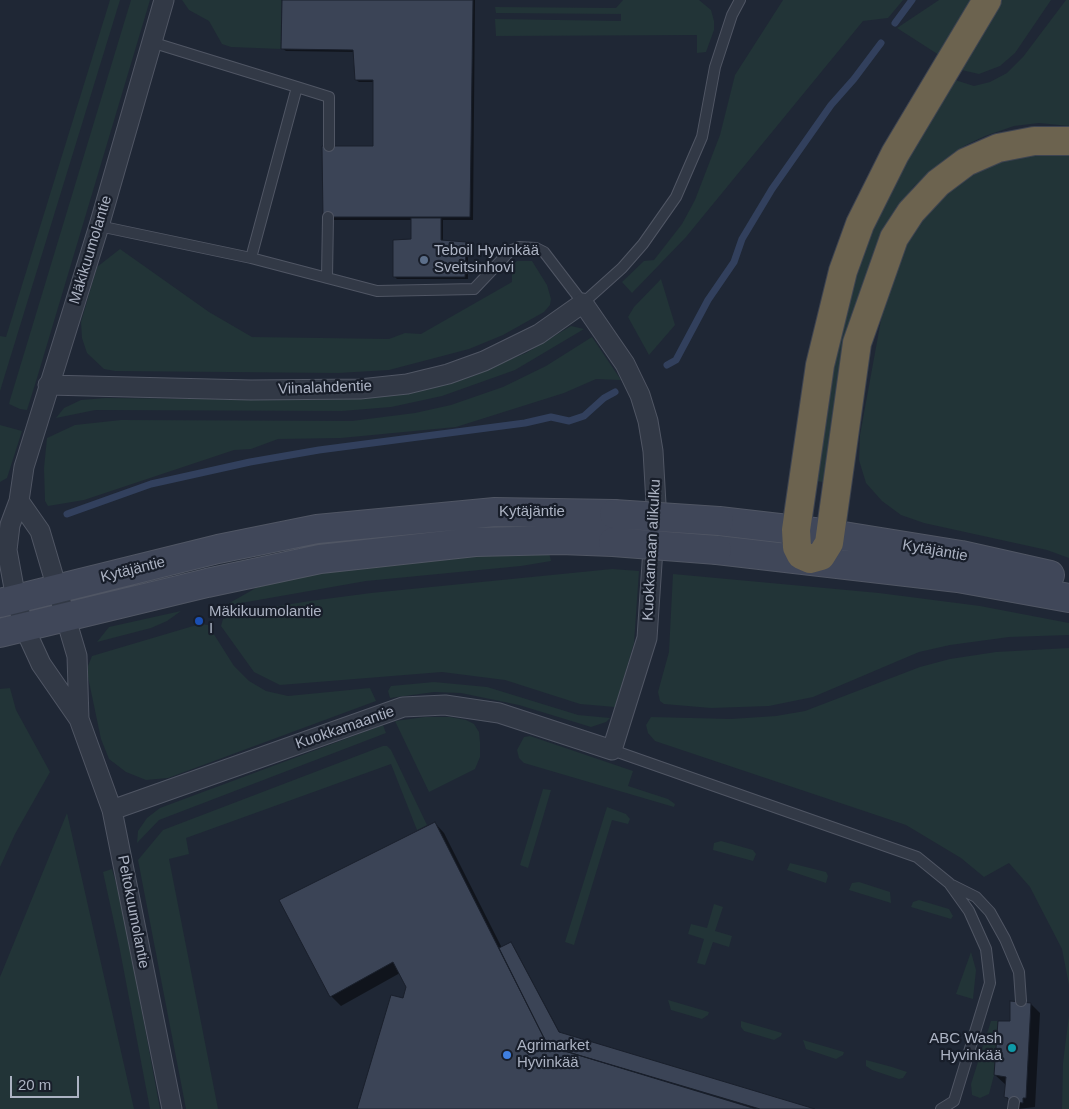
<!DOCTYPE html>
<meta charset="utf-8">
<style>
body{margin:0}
#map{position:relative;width:1069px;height:1109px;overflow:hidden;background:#1f2735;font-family:Arial,sans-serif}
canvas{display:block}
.scale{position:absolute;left:10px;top:1076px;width:69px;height:22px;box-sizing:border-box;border:2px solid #acb3c3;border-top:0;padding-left:6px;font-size:15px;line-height:18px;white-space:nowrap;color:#acb3c3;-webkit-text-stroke:4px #181e2a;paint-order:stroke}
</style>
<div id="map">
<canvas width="1069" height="1109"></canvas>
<div class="scale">20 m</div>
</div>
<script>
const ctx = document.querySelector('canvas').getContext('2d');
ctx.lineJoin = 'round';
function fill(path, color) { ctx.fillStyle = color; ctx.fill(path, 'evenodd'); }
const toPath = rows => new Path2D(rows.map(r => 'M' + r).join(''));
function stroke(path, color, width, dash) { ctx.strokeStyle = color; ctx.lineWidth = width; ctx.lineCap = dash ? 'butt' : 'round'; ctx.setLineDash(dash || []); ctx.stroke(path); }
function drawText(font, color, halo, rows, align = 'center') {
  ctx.font = font + ' Arial,sans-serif'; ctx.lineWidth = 4.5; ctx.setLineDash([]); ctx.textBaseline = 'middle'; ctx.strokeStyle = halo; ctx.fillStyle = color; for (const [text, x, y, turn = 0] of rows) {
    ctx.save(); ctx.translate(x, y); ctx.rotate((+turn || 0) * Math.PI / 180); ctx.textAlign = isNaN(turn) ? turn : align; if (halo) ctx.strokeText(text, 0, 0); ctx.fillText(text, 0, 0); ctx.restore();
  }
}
const green = toPath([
 [110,0,120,0,0,391,0,336,6,337],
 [131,0,150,0,37,378,27,410,20,409,9,404,10,400],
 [182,0,282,0,281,49,231,47,222,44,209,21,189,10],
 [623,0,699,0,711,10,714,21,714,30,706,52,697,53,697,35,496,36,495,19,621,21,621,14,496,13,495,7,616,8],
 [783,0,903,0,888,18,863,21,686,237,632,293,622,282,644,261,654,260,682,224,695,200,720,135,735,75],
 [939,0,973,0,939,55,897,28],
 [1002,0,1051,0,1015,53,1000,66,979,74,957,69],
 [1066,0,1069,0,1069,126,1039,123,1014,126,985,136,964,146,914,186,889,223,830,483,816,481,838,345,858,260,909,150,952,79,974,86,990,82,1007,73,1023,57],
 [1069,148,1069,558,1047,550,924,523,901,515,882,501,866,483,859,460,860,435,885,298,903,247,926,211,958,181,1014,153],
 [120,249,209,312,252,337,389,339,405,333,421,334,512,282,512,265,517,261,532,261,547,285,551,299,550,305,544,312,503,335,469,349,389,370,338,373,115,371,104,369,87,353,82,338,81,322,97,267],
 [661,279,675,325,649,355,628,317,634,307],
 [571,326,584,329,515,370,442,396,391,407,342,411,95,410,56,418,64,408,81,400,105,398,314,400,366,398,418,391,462,379,526,353],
 [592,337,621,380,596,379,564,393,456,427,341,438,278,439,251,449,234,450,84,500,48,506,45,501,44,468,47,438,75,425,121,420,352,421,415,413,451,405,503,387,546,366],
 [0,425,22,431,7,478,0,482],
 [549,552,551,561,521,566,366,581,224,606,256,588,290,576,421,558],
 [612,569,639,571,634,643,615,707,580,704,505,680,442,672,280,685,254,672,221,626,223,619,266,608,310,601,371,593],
 [673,574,879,593,980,606,1069,623,1069,635,1009,637,950,645,919,652,813,697,769,706,711,708,664,704,660,701,658,692,669,652],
 [181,611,167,621,151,628,97,642,109,627],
 [200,624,208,625,234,666,249,681,266,691,288,696,370,688,376,701,168,778,146,780,126,772,109,759,101,739,88,677,88,666,92,656],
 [1069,648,1069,985,1062,949,1030,887,1009,863,984,877,961,858,906,825,655,741,648,733,646,725,651,717,731,719,776,716,805,711,920,667,950,659,996,652],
 [434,682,487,687,578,715,610,718,606,722,591,727,519,705,461,693,434,692,390,698,388,691,391,686],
 [10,688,16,710,50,772,15,834,0,867,0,689],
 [425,717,450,717,466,720,474,724,479,732,480,742,480,757,475,769,429,792,395,721],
 [383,725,386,733,159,820,137,843,138,831,147,818,160,808],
 [530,736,633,771,628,786,668,799,675,804,674,807,524,763,519,758,517,750,524,737],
 [383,746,387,746,391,750,427,825,417,830,391,764,186,838,189,854,169,859,218,1109,186,1109,138,860,163,830],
 [543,789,551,790,528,868,520,865],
 [607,807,626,814,630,819,628,824,612,820,574,945,565,942],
 [67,813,134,1109,0,1109,0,977],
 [721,841,753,850,756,854,753,861,713,850,714,843],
 [790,863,826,872,828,876,826,883,787,870],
 [112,869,122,905,160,1109,150,1109,119,945,103,872],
 [859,882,890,892,891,903,849,890,852,883],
 [919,900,949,909,953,916,951,919,911,907,913,902],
 [714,904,723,907,715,931,732,936,729,947,713,942,705,965,697,963,704,939,688,934,691,924,707,928],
 [971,952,976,970,973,999,956,994],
 [668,1000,709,1012,708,1015,702,1019,671,1010],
 [1069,1015,1069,1109,1062,1109,1063,1063],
 [741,1021,782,1033,781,1036,774,1040,744,1031,741,1027],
 [991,1021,998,1021,994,1075,989,1094,980,1098,972,1095,971,1084],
 [803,1040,844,1052,843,1055,836,1059,806,1049],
 [866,1060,892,1067,907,1072,903,1078,899,1079,872,1070,866,1066]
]);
const shadow = toPath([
 [283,0,475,0,473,220,443,220,443,242,465,243,468,246,468,279,397,279,394,276,413,241,412,220,327,220,375,148,375,82,359,82,356,80,355,52,286,51,283,49],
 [435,823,444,833,502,948,511,944,514,947,560,1033,812,1109,754,1107,756,1109,359,1109,408,987,400,973,341,1006,331,996,281,901],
 [1031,1004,1040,1013,1035,1107,1018,1109,1005,1096,1006,1085,995,1075,1011,1022]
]);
const stream = toPath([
 [895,23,912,0],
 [667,365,676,360,708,300,734,262,742,239,772,189,831,105,854,79,881,43],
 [67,514,151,484,250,462,319,450,525,423,551,417,569,421,584,416,604,398,615,392]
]);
const building = toPath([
 [282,0,473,0,470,217,323,217,322,146,373,146,373,80,355,80,353,50,281,49,282,0],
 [411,218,441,218,441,240,466,242,465,277,393,277,393,240,411,239,411,218],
 [435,822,548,1046,756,1109,357,1109,391,995,403,998,406,987,393,962,330,997,279,900,435,822],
 [511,942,559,1032,815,1109,760,1109,548,1046,499,948,511,942],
 [1010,1001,1031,1003,1026,1098,1023,1098,1023,1103,1008,1101,1008,1098,1004,1097,1006,1077,994,1075,998,1021,1010,1021,1010,1001]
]);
const lane = toPath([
 [151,42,297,87,251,258],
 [297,87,329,97,329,146],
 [99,226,251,258,377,291,474,289,510,251,519,247,536,248,544,252,583,303,622,268,643,244,676,197,702,137,715,67,732,15,740,0],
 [327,278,328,217],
 [612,750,917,857,949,883,969,911,986,949,990,983,954,1101,941,1109],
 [952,885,976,897,990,912,1005,939,1019,972,1021,1001],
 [1013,1109,1014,1102]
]);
const street = toPath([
 [164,0,99,226,24,467,19,501,10,525,7,550,16,599,24,627,41,664,79,719,112,810,172,1109],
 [48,385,251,390,360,389,407,384,448,374,484,361,539,334,583,303,625,364,640,395,648,421,653,451,656,504,647,638,612,750,499,713,445,705,403,707,112,810],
 [19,501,40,531,77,656,79,719]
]);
const secondary = toPath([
 [719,521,831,534,961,555,1050,575],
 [717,550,958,578,1069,598],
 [0,603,218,549,317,529,495,512,614,514],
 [0,633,207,583,320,559,475,542,561,540,613,542]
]);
const highway = toPath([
 [987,0,895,154,860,224,843,271,820,365,796,530,797,547,801,555,810,559,821,556,829,543,857,343,894,238,911,212,938,183,966,162,998,148,1034,141,1069,141]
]);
const secondaryBridge = toPath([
 [614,514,719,521],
 [613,542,717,550]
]);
const markers = [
 [424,260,5,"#5c6f8a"],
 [199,621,5,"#1a4fb4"],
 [1012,1048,5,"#0f9aa8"],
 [507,1055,5,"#3f7fe0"]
];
const streetNames = [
 ["Mäkikuumolantie",91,250,-73],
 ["Viinalahdentie",325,388,-2],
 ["Kytäjäntie",532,512],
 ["Kuokkamaan alikulku",652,550,-87],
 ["Kytäjäntie",935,551,10],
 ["Kytäjäntie",133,570,-14],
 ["Kuokkamaantie",345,728,-19],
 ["Peltokuumolantie",133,912,79]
];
const poiNames = [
 ["Teboil Hyvinkää",434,251],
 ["Sveitsinhovi",434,268],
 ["Mäkikuumolantie",209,612],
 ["I",209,629],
 ["ABC Wash",1002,1039,"right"],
 ["Hyvinkää",1002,1056,"right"],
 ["Agrimarket",517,1046],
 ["Hyvinkää",517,1063]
];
fill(green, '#223437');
fill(shadow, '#0007');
stroke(stream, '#32405d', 7);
fill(building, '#3b4456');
stroke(building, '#1a202c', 1);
stroke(lane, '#505664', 12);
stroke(street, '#505664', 21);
stroke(secondary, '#505664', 30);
stroke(highway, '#3d4350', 30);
stroke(lane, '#323946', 10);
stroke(street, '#323946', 19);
stroke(secondary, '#404759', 28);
stroke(highway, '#6c634f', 28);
stroke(secondaryBridge, '#505664', 30, []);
stroke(secondaryBridge, '#404759', 28);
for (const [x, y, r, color] of markers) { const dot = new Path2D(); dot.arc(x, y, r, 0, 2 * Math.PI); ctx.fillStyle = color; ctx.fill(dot); stroke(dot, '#181e2a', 2); }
drawText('15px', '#acb3c3', '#181e2a', streetNames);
drawText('15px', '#acb3c3', '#181e2a', poiNames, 'left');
</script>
